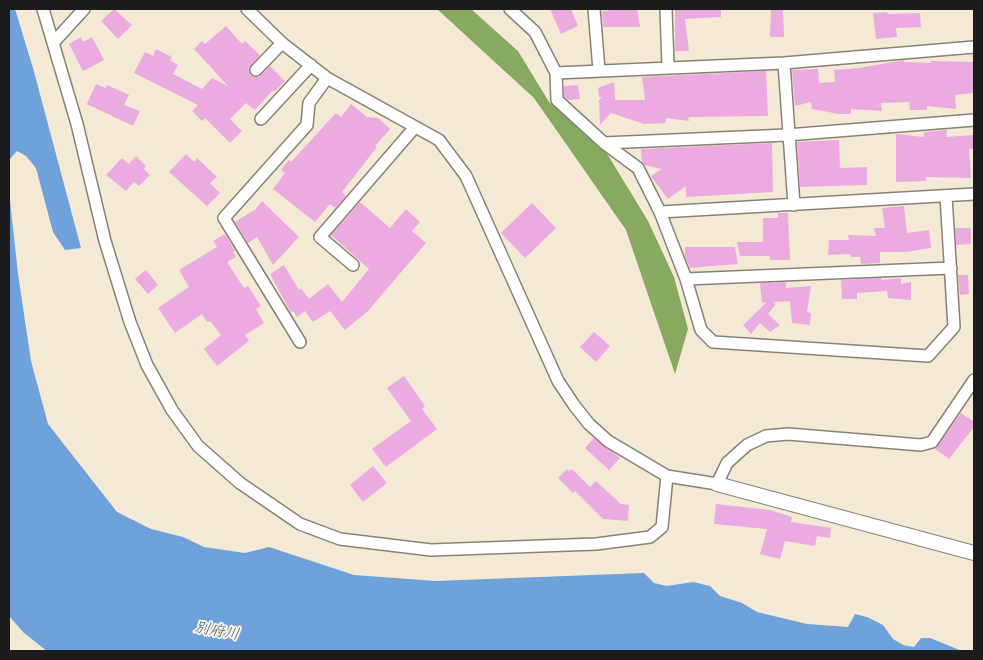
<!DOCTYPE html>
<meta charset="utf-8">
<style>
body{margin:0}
#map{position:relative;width:983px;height:660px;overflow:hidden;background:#f3e9d4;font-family:Delius,sans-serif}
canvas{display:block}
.frame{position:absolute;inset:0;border:10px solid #1c1c1c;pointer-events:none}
</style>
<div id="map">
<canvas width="983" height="660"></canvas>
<div class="frame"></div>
</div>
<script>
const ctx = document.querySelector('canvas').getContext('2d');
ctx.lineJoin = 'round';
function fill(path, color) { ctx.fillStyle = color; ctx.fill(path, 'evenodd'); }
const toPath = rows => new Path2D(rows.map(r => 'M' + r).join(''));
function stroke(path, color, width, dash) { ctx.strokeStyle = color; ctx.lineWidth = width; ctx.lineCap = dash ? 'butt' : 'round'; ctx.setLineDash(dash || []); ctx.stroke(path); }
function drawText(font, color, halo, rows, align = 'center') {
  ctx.font = font + ' Delius,"Klee One",sans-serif'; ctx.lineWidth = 4; ctx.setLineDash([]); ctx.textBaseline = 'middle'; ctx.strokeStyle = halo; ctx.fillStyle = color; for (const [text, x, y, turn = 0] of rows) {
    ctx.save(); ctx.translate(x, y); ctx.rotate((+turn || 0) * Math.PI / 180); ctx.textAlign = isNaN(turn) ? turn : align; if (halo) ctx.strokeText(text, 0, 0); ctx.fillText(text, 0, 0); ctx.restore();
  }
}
const forest = toPath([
 [437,9,471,9,518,51,549,102,606,152,648,221,674,277,688,329,675,374,626,230,534,98]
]);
const water = toPath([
 [9,9,15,9,33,68,81,248,65,250,53,232,36,168,26,156,17,151,9,160],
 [9,191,18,274,31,361,48,424,117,512,151,529,183,537,204,547,245,553,269,547,354,575,436,581,644,573,654,583,667,586,693,582,710,586,720,596,742,603,757,612,807,624,848,627,855,614,867,617,883,625,893,639,903,645,914,647,921,638,930,638,962,651,47,651,24,633,9,616]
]);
const building = toPath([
 [114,9,132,25,118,39,101,21],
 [550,9,571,9,578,26,561,34],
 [621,9,637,9,640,27,603,27,602,11],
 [675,9,721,9,721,17,685,19,689,51,675,51],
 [771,9,783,9,784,37,770,37],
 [887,12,888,14,920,13,921,27,896,28,897,37,876,39,873,13],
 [226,26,242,44,245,41,260,55,249,68,250,75,259,77,270,66,285,81,274,92,273,90,255,110,246,103,230,119,242,131,230,143,205,118,202,121,192,111,198,105,134,73,145,52,153,56,156,49,172,57,170,60,178,65,173,74,202,89,212,78,228,86,194,49,202,41,205,44],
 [81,37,83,42,92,37,104,60,83,71,69,44],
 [904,60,904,62,931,63,931,61,974,62,974,93,955,95,956,109,927,106,927,110,910,110,909,102,881,103,882,111,851,109,851,114,839,114,812,109,811,102,795,106,792,70,818,69,819,83,835,82,834,70,859,68],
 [766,71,768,116,688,117,689,121,666,118,666,123,644,124,611,113,600,125,599,100,602,97,599,97,598,88,614,82,615,100,645,100,642,77],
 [96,84,105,88,107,85,129,95,124,105,140,111,133,126,87,104],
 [578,85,580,99,568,100,564,97,564,86],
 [351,104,367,117,378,118,390,129,375,146,377,147,342,192,346,196,335,208,330,204,315,222,273,189,285,173,281,170,289,160,291,162,336,113,341,117],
 [947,130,946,137,973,135,973,149,969,149,971,178,926,177,926,181,896,182,896,134,924,137,924,132],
 [839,140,840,168,867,167,867,185,800,187,797,142],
 [772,143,773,192,686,197,686,186,668,199,651,176,662,169,645,165,642,162,641,149],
 [186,154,194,162,197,158,217,177,210,183,220,193,207,206,169,172],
 [136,156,146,166,144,169,150,175,139,186,134,182,126,191,106,175,122,158,129,164],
 [262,201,299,237,273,265,257,237,248,243,235,222,256,209],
 [360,202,390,228,406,209,420,222,412,231,426,243,368,311,345,330,330,311,313,322,305,311,297,317,293,311,291,313,270,274,284,265,299,290,301,288,309,299,328,284,342,302,369,269,331,235],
 [532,203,556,228,525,258,501,233],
 [904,206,907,233,929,230,931,248,906,252,880,252,880,263,861,264,860,257,851,257,850,254,828,255,829,240,849,240,848,235,876,236,874,228,885,228,882,208],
 [778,213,788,213,790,260,770,260,770,256,740,256,737,242,763,242,763,218,778,218],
 [955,228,971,228,971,244,956,245],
 [225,234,235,251,233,252,236,257,227,262,244,288,248,286,261,306,256,309,264,323,245,335,249,341,217,366,204,349,221,335,210,321,207,322,202,314,175,333,158,308,189,287,179,270,217,247,213,241],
 [685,247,735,247,738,264,690,268,685,256],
 [146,270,158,285,148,294,135,279],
 [958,275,968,275,969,294,960,295],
 [881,278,882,280,901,278,901,284,911,282,911,300,888,298,887,291,857,293,857,299,842,299,841,280],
 [786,282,786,288,811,286,807,312,811,313,810,325,792,323,790,301,773,302,776,304,768,314,780,325,770,332,760,323,751,334,743,325,767,302,762,303,760,283],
 [594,332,610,346,596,362,580,347],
 [404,376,425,406,422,409,437,429,386,467,372,449,411,421,387,388],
 [961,413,974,422,974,427,949,459,935,449],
 [594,438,620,458,609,470,585,448],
 [373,466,387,483,363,502,350,485],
 [567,469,569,471,572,469,590,487,596,481,621,504,629,505,628,521,603,519,575,491,573,493,558,478],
 [716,504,770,510,792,517,791,522,831,528,830,538,817,536,815,546,785,541,780,559,760,554,767,529,714,524]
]);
const minor = toPath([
 [43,9,77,124,105,241,130,322,147,365,172,410,198,446,240,483,300,524,340,539,431,550,596,544,650,537,662,527,667,476],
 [247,9,282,43,327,78,439,140,466,176,558,381,574,405,589,424,608,441,667,476,717,484,727,463,747,445,766,436,788,434,921,445,932,442,974,380],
 [510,9,535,32,556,73,557,100,604,143,638,168,660,212,686,279,701,330,713,342,928,356,954,327,946,196],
 [594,9,599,70],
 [666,9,668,66],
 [53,43,84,9],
 [784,63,794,205],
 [256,70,282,43],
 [556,73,784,63,974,47],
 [261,119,311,65],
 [604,143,787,135,974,120],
 [660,212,974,194],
 [353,265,320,237,415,127],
 [686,279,951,268],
 [300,342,224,218,307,125,309,103,327,78]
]);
const tertiary = toPath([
 [717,484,974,553]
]);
const waterNames = [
 ["別府川",217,631,10]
];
fill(forest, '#87aa60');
fill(water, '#6fa1da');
fill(building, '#ebabe1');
stroke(minor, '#888278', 14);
stroke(tertiary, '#888278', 16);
stroke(minor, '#fff', 11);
stroke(tertiary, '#fff', 14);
drawText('italic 15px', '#415871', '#f7f3e8', waterNames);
</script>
